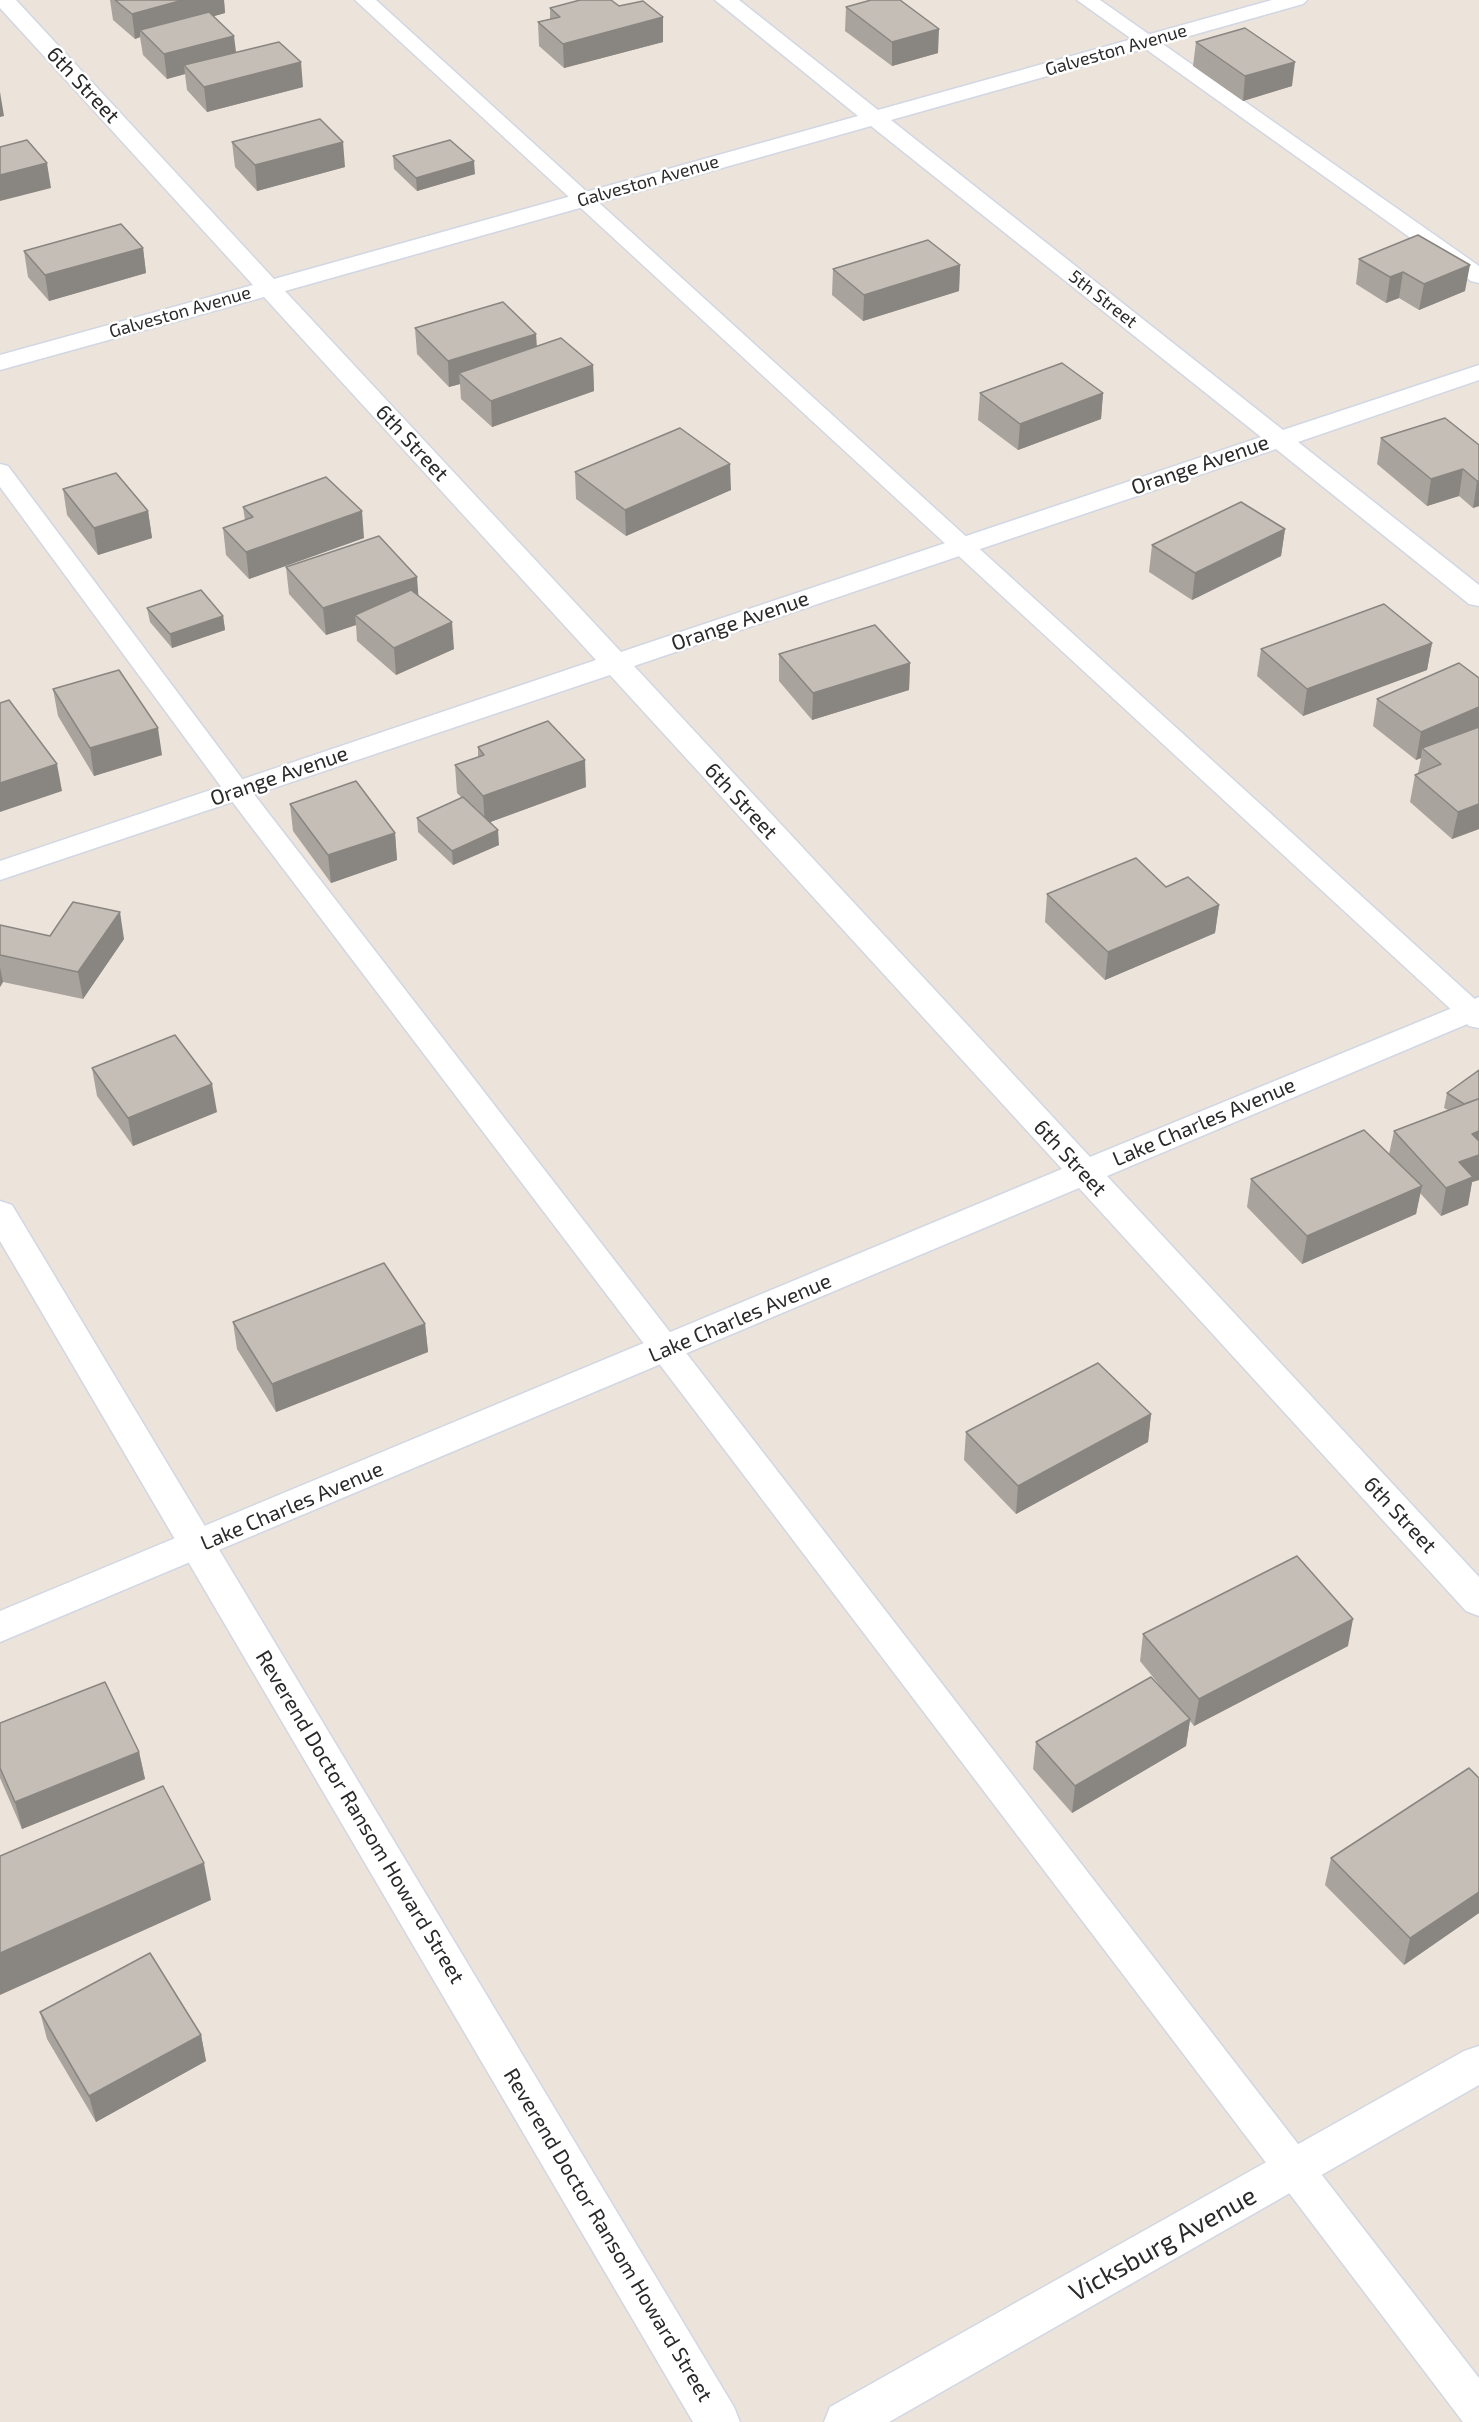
<!DOCTYPE html>
<style>
body{margin:0}
canvas{display:block;background:#ece3db}
</style>
<canvas width="1479" height="2422"></canvas>
<script>
const ctx = document.querySelector('canvas').getContext('2d');
ctx.lineJoin = 'round';
const toPath = rows => new Path2D(rows.map(r => 'M' + r).join(''));
function stroke(path, color, width, dash) { ctx.strokeStyle = color; ctx.lineWidth = width; ctx.lineCap = dash ? 'butt' : 'round'; ctx.setLineDash(dash || []); ctx.stroke(path); }
function fill(path, color) { ctx.fillStyle = color; ctx.fill(path, 'evenodd'); }
function drawText(font, color, halo, rows, align = 'center') {
  ctx.font = font + ' "Exo 2",sans-serif'; ctx.lineWidth = 5; ctx.setLineDash([]); ctx.textBaseline = 'middle'; ctx.strokeStyle = halo; ctx.fillStyle = color; for (const [text, x, y, turn = 0] of rows) {
    ctx.save(); ctx.translate(x, y); ctx.rotate((+turn || 0) * Math.PI / 180); ctx.textAlign = isNaN(turn) ? turn : align; if (halo) ctx.strokeText(text, 0, 0); ctx.fillText(text, 0, 0); ctx.restore();
  }
}
const lane = toPath([
 [355,0,376,0,1479,1003,1479,1028,1469,1026,355,0],
 [1077,0,1100,0,1479,266,1479,283,1471,281,1077,0],
 [0,464,8,466,246,784,1479,2378,1479,2422,1463,2422,228,796,0,487,0,464]
]);
const street = toPath([
 [0,0,16,0,274,279,858,116,715,0,739,0,878,110,1272,0,1307,0,1303,4,891,120,1283,430,1479,365,1479,380,1298,442,1479,585,1479,606,1469,604,1276,449,634,666,1090,1157,1479,997,1479,1019,1107,1176,1479,1577,1479,1616,1466,1611,1079,1188,0,1642,0,1611,1062,1169,610,675,0,880,0,861,596,660,264,297,0,370,0,355,253,285,0,8,0,0],
 [871,126,1261,437,621,652,285,291,871,126],
 [1479,2046,1479,2085,889,2422,824,2422,830,2407,1464,2051,1479,2046]
]);
const secondary = toPath([
 [0,1201,12,1205,734,2407,740,2422,693,2422,0,1241,0,1201]
]);
const wall = toPath([
 [110,0,224,0,225,13,214,16,236,52,303,87,207,112,187,90,185,74,167,79,143,55,140,37,135,39,113,20],
 [619,6,663,17,663,42,564,68,539,46,538,22,550,19,550,8],
 [846,7,938,53,892,66,845,31],
 [1196,42,1292,86,1243,101,1193,66],
 [232,142,345,167,257,191,235,167],
 [393,156,475,174,417,191,394,169],
 [143,248,146,273,49,301,28,277,24,251],
 [1359,259,1465,291,1419,310,1399,298,1386,303,1356,284],
 [960,265,959,291,863,321,832,295,833,269],
 [415,328,536,334,537,347,593,365,594,391,492,427,461,399,460,384,449,387,417,354],
 [980,393,1103,393,1101,419,1018,450,978,420],
 [1381,438,1479,445,1479,506,1473,508,1459,496,1427,506,1377,464],
 [575,472,731,490,626,536,576,499],
 [63,489,148,511,152,538,98,555,67,515],
 [243,507,364,538,249,579,226,555,223,528,245,520],
 [1285,529,1281,556,1192,600,1149,572,1152,545],
 [286,567,419,596,454,649,396,675,357,641,356,625,326,635,289,594],
 [147,608,223,616,225,630,172,648,150,622],
 [1432,643,1427,670,1303,716,1257,676,1261,649],
 [779,654,910,663,909,690,812,720,779,681],
 [1479,678,1479,829,1452,839,1410,802,1415,775,1418,773,1421,758,1416,760,1373,726,1377,699],
 [53,689,162,755,94,776,58,716],
 [478,747,586,787,490,822,499,845,453,865,418,832,417,818,462,798,457,793,455,765,478,757],
 [290,804,395,833,397,860,331,883,293,831],
 [1166,887,1219,905,1215,933,1105,980,1045,922,1047,894],
 [0,925,50,936,124,939,83,999,3,982,0,987],
 [92,1068,217,1112,133,1146,97,1096],
 [1479,1070,1479,1180,1472,1182,1468,1205,1441,1216,1420,1193,1416,1214,1302,1264,1247,1207,1251,1179,1389,1154,1394,1131,1448,1110,1444,1108,1447,1093],
 [233,1322,425,1324,428,1352,276,1412,237,1349],
 [1151,1414,1148,1442,1016,1514,964,1460,966,1432],
 [1143,1634,1348,1646,1194,1726,1190,1721,1186,1746,1072,1813,1033,1769,1036,1742,1170,1698,1140,1661],
 [0,1723,139,1752,145,1779,22,1829,0,1778],
 [1479,1778,1479,1913,1404,1965,1325,1885,1331,1858],
 [40,2012,201,2035,206,2061,96,2122,47,2039]
]);
const shadedWall = toPath([
 [183,0,224,0,225,13,145,36,140,30,140,37,135,39,132,14],
 [663,17,663,42,564,68,563,44],
 [939,29,938,53,892,66,892,42],
 [234,36,237,60,184,65,185,74,167,79,164,54],
 [301,62,303,87,207,112,204,87],
 [1295,62,1292,86,1243,101,1245,76],
 [0,92,4,116,0,117],
 [343,142,345,167,257,191,255,165],
 [474,161,475,174,417,191,416,178],
 [47,163,51,188,0,201,0,175],
 [143,248,146,273,49,301,45,275],
 [960,265,959,291,863,321,864,295],
 [1470,265,1465,291,1419,310,1424,284],
 [1403,272,1399,298,1386,303,1390,277],
 [536,334,537,360,459,373,460,384,449,387,448,361],
 [593,365,594,391,492,427,491,401],
 [1103,393,1101,419,1018,450,1020,424],
 [730,464,731,490,626,536,625,510],
 [1463,469,1459,496,1427,506,1431,479],
 [1477,481,1479,481,1479,506,1473,508],
 [148,511,152,538,98,555,94,528],
 [362,511,364,538,249,579,246,552],
 [1285,529,1281,556,1192,600,1195,573],
 [417,577,419,603,355,615,356,625,326,635,323,608],
 [223,616,225,630,172,648,170,634],
 [452,622,454,649,396,675,394,648],
 [1432,643,1427,670,1303,716,1307,689],
 [910,663,909,690,812,720,813,693],
 [1479,707,1479,732,1422,748,1421,758,1416,760,1421,732],
 [158,728,162,755,94,776,90,748],
 [585,760,586,787,485,824,483,796],
 [57,764,62,791,0,812,0,783],
 [1479,804,1479,829,1452,839,1458,812],
 [498,830,499,845,453,865,452,851],
 [395,833,397,860,331,883,328,855],
 [1219,905,1215,933,1105,980,1108,952],
 [120,912,124,939,83,999,78,972],
 [0,967,3,982,0,987],
 [212,1084,217,1112,133,1146,128,1118],
 [1479,1131,1479,1180,1472,1182,1468,1205,1441,1216,1446,1188,1472,1134],
 [1422,1186,1416,1214,1302,1264,1307,1236],
 [425,1324,428,1352,276,1412,272,1384],
 [1151,1414,1148,1442,1016,1514,1018,1486],
 [1353,1619,1348,1646,1194,1726,1199,1699],
 [1190,1719,1186,1746,1072,1813,1075,1786],
 [139,1752,145,1779,22,1829,15,1802],
 [204,1863,211,1900,0,1995,0,1953],
 [1479,1892,1479,1913,1404,1965,1410,1938],
 [201,2035,206,2061,96,2122,89,2096]
]);
const building = toPath([
 [115,0,183,0,132,14,115,0],
 [580,0,611,0,619,6,643,1,663,17,563,44,538,22,560,17,550,8,580,0],
 [871,0,900,0,939,29,892,42,846,7,871,0],
 [209,12,234,36,164,54,140,30,209,12],
 [1245,28,1295,62,1245,76,1196,42,1245,28],
 [279,42,301,62,204,87,184,65,279,42],
 [320,119,343,142,255,165,232,142,320,119],
 [27,140,47,163,0,175,0,147,27,140],
 [450,140,474,161,416,178,393,156,450,140],
 [121,224,143,248,45,275,24,251,121,224],
 [1418,235,1470,265,1424,284,1403,272,1390,277,1359,259,1418,235],
 [928,240,960,265,864,295,833,269,928,240],
 [503,302,536,334,448,361,415,328,503,302],
 [561,338,593,365,491,401,459,373,561,338],
 [1062,363,1103,393,1020,424,980,393,1062,363],
 [1445,418,1479,445,1479,481,1477,481,1463,469,1431,479,1381,438,1445,418],
 [680,428,730,464,625,510,575,472,680,428],
 [116,473,148,511,94,528,63,489,116,473],
 [326,477,362,511,246,552,223,528,253,517,243,507,326,477],
 [1241,502,1285,529,1195,573,1152,545,1241,502],
 [379,536,417,577,323,608,286,567,379,536],
 [201,590,223,616,170,634,147,608,201,590],
 [411,590,452,622,394,648,355,615,411,590],
 [1384,604,1432,643,1307,689,1261,649,1384,604],
 [875,625,910,663,813,693,779,654,875,625],
 [1459,663,1479,678,1479,707,1421,732,1377,699,1459,663],
 [119,670,158,728,90,748,53,689,119,670],
 [9,700,57,764,0,783,0,703,9,700],
 [548,721,585,760,483,796,455,765,484,755,478,747,548,721],
 [1479,727,1479,804,1458,812,1415,775,1441,764,1422,748,1479,727],
 [356,781,395,833,328,855,290,804,356,781],
 [463,797,498,830,452,851,417,818,463,797],
 [1136,858,1166,887,1188,877,1219,905,1108,952,1047,894,1136,858],
 [73,902,120,912,78,972,0,955,0,925,50,936,73,902],
 [175,1035,212,1084,128,1118,92,1068,175,1035],
 [1479,1070,1479,1100,1478,1099,1464,1104,1447,1093,1479,1070],
 [1478,1099,1479,1100,1479,1131,1472,1134,1479,1141,1479,1155,1459,1162,1473,1177,1446,1188,1394,1131,1478,1099],
 [1364,1130,1422,1186,1307,1236,1251,1179,1364,1130],
 [384,1263,425,1324,272,1384,233,1322,384,1263],
 [1098,1363,1151,1414,1018,1486,966,1432,1098,1363],
 [1297,1556,1353,1619,1199,1699,1143,1634,1297,1556],
 [1151,1677,1190,1719,1075,1786,1036,1742,1151,1677],
 [105,1682,139,1752,15,1802,0,1768,0,1723,105,1682],
 [1469,1768,1479,1778,1479,1892,1410,1938,1331,1858,1469,1768],
 [163,1786,204,1863,0,1953,0,1856,163,1786],
 [150,1953,201,2035,89,2096,40,2012,150,1953]
]);
const farStreetnames = [
 ["Galveston Avenue",1116,50,-16],
 ["Galveston Avenue",648,181,-16],
 ["5th Street",1103,299,38],
 ["Galveston Avenue",180,312,-16]
];
const streetNames = [
 ["6th Street",83,85,47],
 ["6th Street",412,443,47],
 ["Orange Avenue",1200,465,-19],
 ["Orange Avenue",740,621,-19],
 ["Orange Avenue",279,776,-19],
 ["6th Street",741,801,47],
 ["Lake Charles Avenue",1204,1122,-23],
 ["6th Street",1070,1158,47],
 ["Lake Charles Avenue",740,1318,-23],
 ["Lake Charles Avenue",292,1506,-23],
 ["6th Street",1400,1515,47],
 ["Reverend Doctor Ransom Howard Street",360,1817,59],
 ["Reverend Doctor Ransom Howard Street",608,2235,59]
];
const nearStreetnames = [
 ["Vicksburg Avenue",1163,2244,-29]
];
stroke(lane, '#d1d7e3', 3);
stroke(street, '#d1d7e3', 3);
stroke(secondary, '#d1d7e3', 3);
fill(lane, '#fff');
fill(street, '#fff');
fill(secondary, '#fff');
fill(wall, '#a9a39d');
fill(shadedWall, '#898580');
fill(building, '#c4beb7');
stroke(building, '#898580', 1.5);
drawText('18px', '#2a2a2a', '#fff', farStreetnames);
drawText('21px', '#2a2a2a', '#fff', streetNames);
drawText('26px', '#2a2a2a', '#fff', nearStreetnames);
</script>
